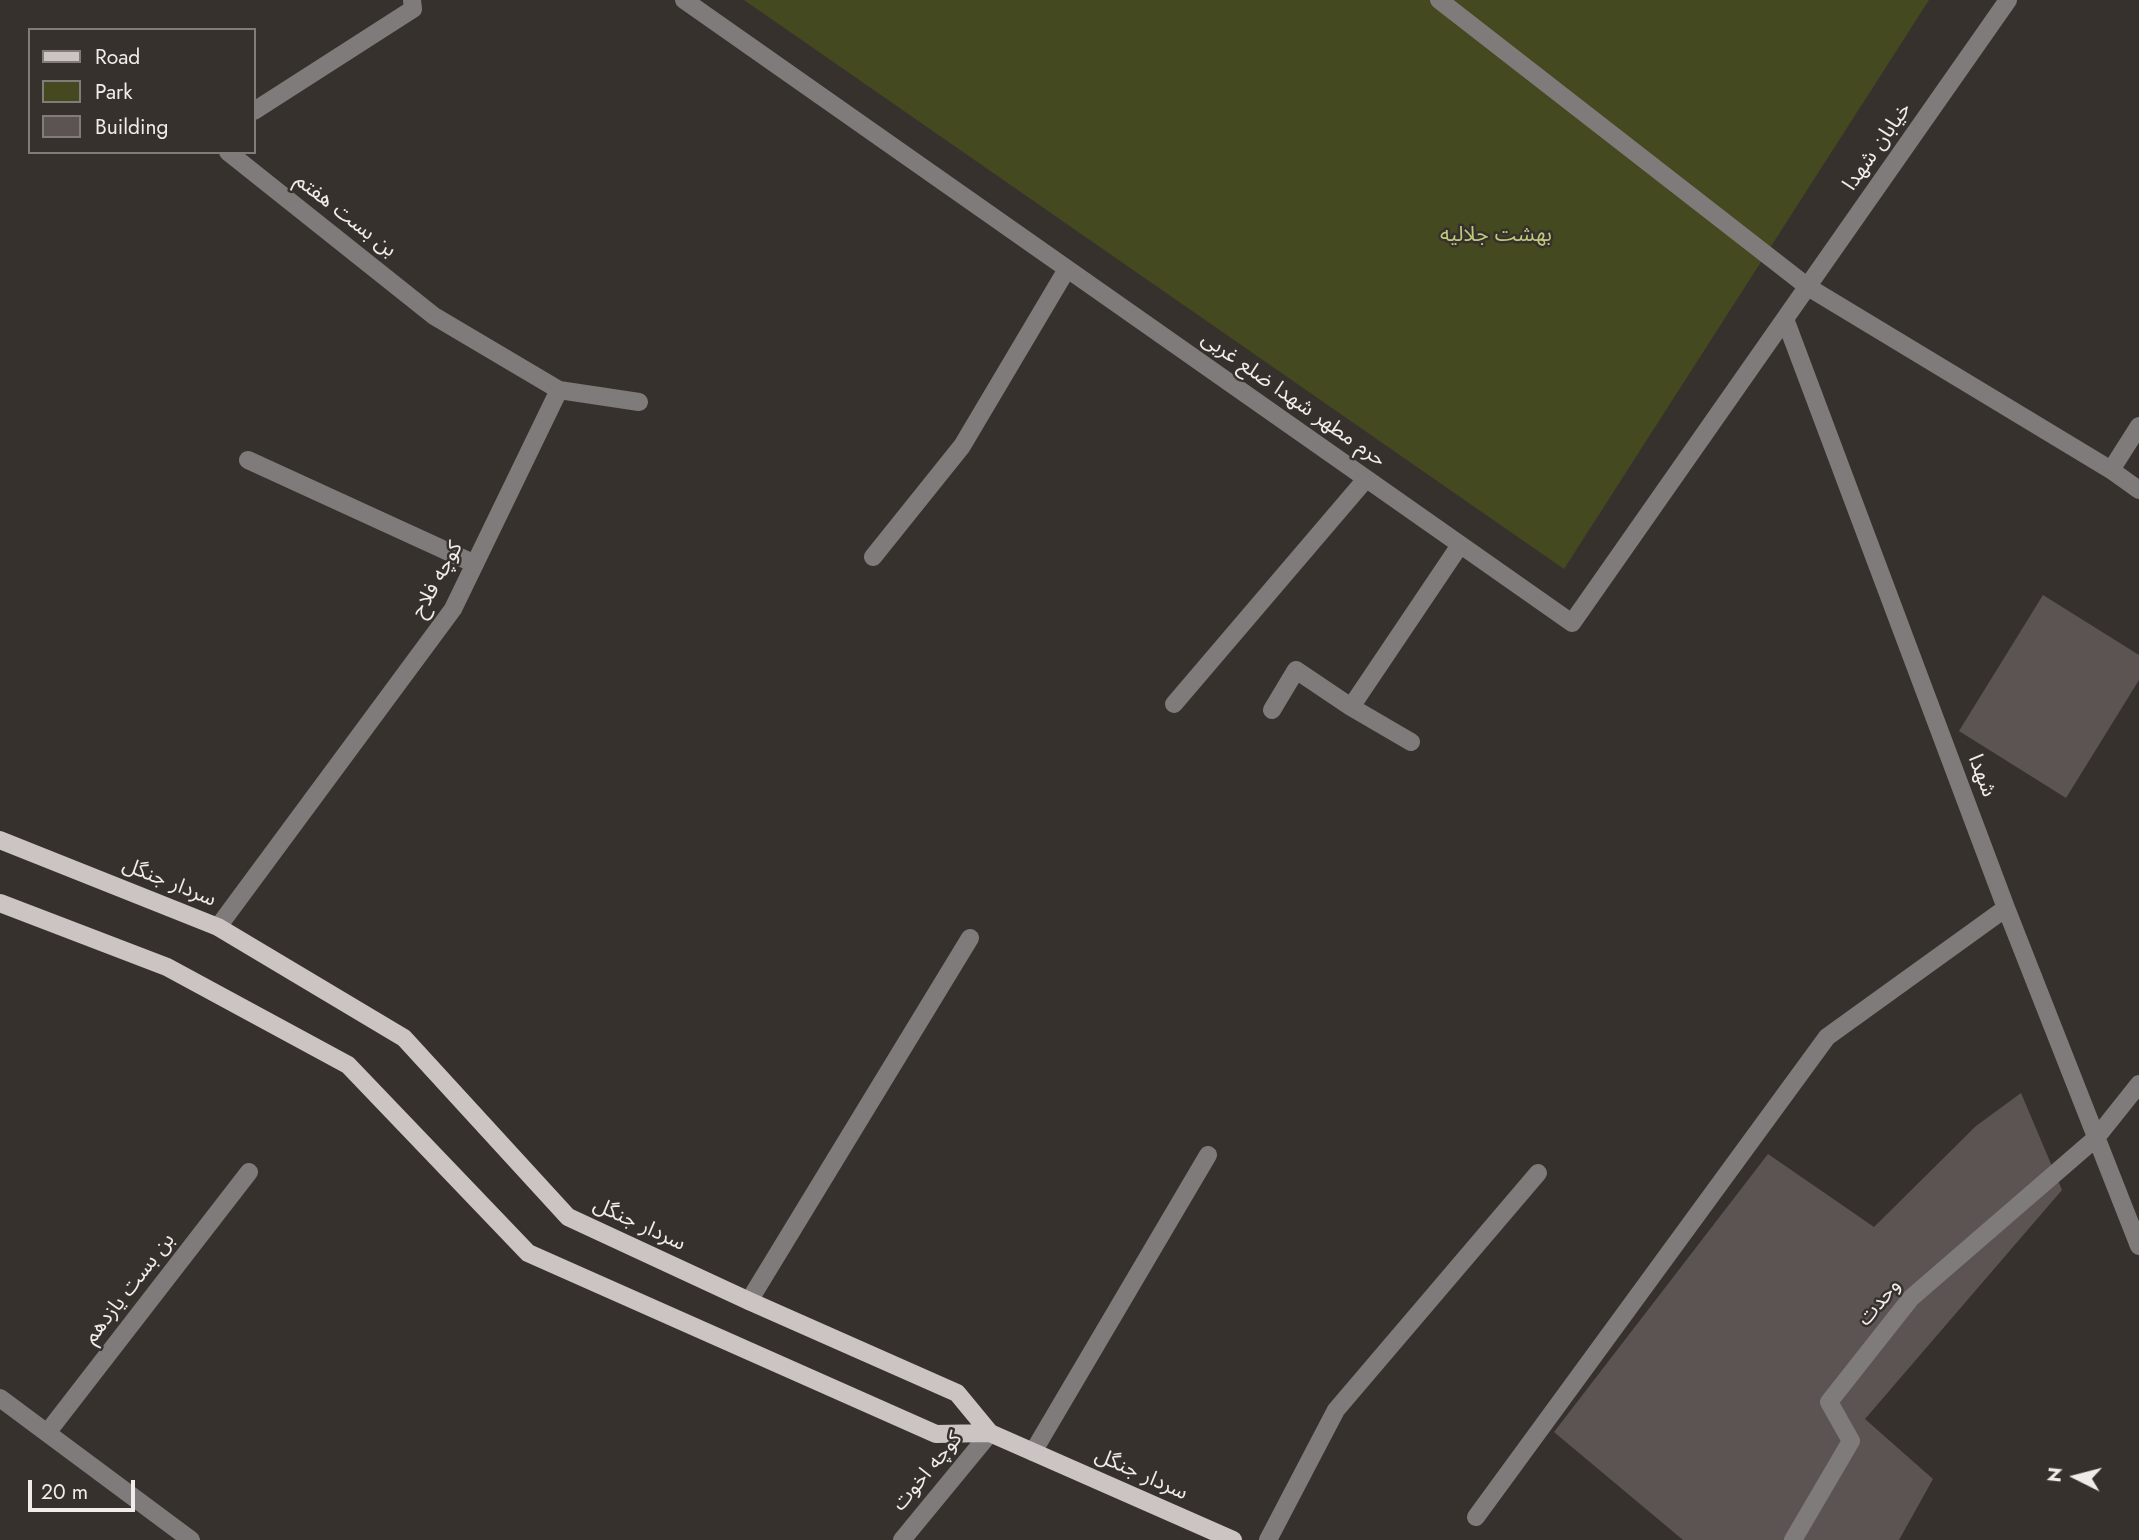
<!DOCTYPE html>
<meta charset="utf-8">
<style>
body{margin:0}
#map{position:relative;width:2139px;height:1540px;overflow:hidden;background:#37312e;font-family:Jost,sans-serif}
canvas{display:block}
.legend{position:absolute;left:28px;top:28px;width:228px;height:126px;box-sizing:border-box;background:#37312e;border:2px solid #817c79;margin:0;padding:9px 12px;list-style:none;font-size:21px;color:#f0ecea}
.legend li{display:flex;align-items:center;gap:14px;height:35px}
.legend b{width:35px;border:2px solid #817c79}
.north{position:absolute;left:2041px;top:1442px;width:70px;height:70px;-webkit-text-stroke:5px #37312e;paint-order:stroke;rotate:276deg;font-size:19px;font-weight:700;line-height:28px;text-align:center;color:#f0ecea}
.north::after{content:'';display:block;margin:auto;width:24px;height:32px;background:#f0ecea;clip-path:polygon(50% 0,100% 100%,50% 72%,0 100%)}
.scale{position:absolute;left:28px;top:1480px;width:107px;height:32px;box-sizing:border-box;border:4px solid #f0ecea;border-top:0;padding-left:9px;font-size:21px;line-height:24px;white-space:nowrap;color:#f0ecea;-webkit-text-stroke:5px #37312e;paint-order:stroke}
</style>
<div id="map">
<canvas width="2139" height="1540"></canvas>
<ul class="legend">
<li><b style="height:9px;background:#cbc4c3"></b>Road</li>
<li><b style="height:19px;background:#444920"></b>Park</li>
<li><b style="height:19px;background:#5b5453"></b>Building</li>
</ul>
<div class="north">N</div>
<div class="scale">20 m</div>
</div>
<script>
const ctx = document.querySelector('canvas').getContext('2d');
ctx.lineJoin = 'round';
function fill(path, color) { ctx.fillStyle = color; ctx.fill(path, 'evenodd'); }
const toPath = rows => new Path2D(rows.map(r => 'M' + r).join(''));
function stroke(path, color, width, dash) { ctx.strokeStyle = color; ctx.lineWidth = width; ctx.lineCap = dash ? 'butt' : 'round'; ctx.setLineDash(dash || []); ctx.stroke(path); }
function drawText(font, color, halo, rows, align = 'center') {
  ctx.font = font + ' Jost,"Noto Sans Arabic",sans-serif'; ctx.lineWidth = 5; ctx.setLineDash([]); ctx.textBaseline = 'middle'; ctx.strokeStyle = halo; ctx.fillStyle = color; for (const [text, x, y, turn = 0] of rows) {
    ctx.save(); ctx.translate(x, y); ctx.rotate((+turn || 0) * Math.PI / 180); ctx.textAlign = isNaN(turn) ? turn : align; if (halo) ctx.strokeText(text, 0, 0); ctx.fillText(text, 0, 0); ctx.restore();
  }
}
const green = toPath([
 [744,0,1929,0,1564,569]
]);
const building = toPath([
 [2043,595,2139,655,2139,680,2066,798,1959,731],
 [2021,1093,2062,1190,1865,1419,1933,1479,1899,1540,1683,1540,1554,1432,1768,1154,1874,1227,1976,1126]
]);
const minor = toPath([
 [684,0,1572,623,2008,0],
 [1439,0,1808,287,2111,470],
 [254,111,413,9,412,0],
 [1785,319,2006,908,2139,1246],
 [559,390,639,402],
 [2139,426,2111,470,2139,490],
 [248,460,475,564],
 [873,557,962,446,1067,269],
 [1174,704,1366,479],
 [1351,707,1411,742],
 [1272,710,1296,670,1351,707,1460,545],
 [218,927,453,609,559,390,434,316,228,152],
 [749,1301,970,938],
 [0,1398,191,1540],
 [47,1433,249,1172],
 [1033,1452,1208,1155],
 [1476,1517,1827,1037,2006,908],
 [902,1540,990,1433],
 [1268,1540,1336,1410,1538,1173],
 [1793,1540,1851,1441,1829,1402,1911,1298,2096,1138,2139,1084]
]);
const major = toPath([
 [0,840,218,927,404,1038,568,1217,749,1301,957,1393,990,1433,1233,1540],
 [0,903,167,967,348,1065,528,1253,936,1434,990,1433]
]);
const streetNames = [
 ["خیابان شهدا",1878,147,-55],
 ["بن بست هفتم",345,216,38],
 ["حرم مطهر شهدا ضلع غربی",1293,400,35],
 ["کوچه فلاح",438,580,-61],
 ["شهدا",1981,776,69],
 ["سردار جنگل",169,883,22],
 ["سردار جنگل",639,1225,25],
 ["بن بست یازدهم",130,1289,-52],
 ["وحدت",1880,1303,-50],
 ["کوچه اخوت",928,1472,-50],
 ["سردار جنگل",1141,1475,24]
];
const parkNames = [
 ["بهشت جلالیه",1496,236]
];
fill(green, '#444920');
fill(building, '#5b5453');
stroke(minor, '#7f7b7b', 18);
stroke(major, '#cbc4c3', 18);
drawText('21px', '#f0ecea', '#37312e', streetNames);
drawText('21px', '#bec97c', '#37312e', parkNames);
</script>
